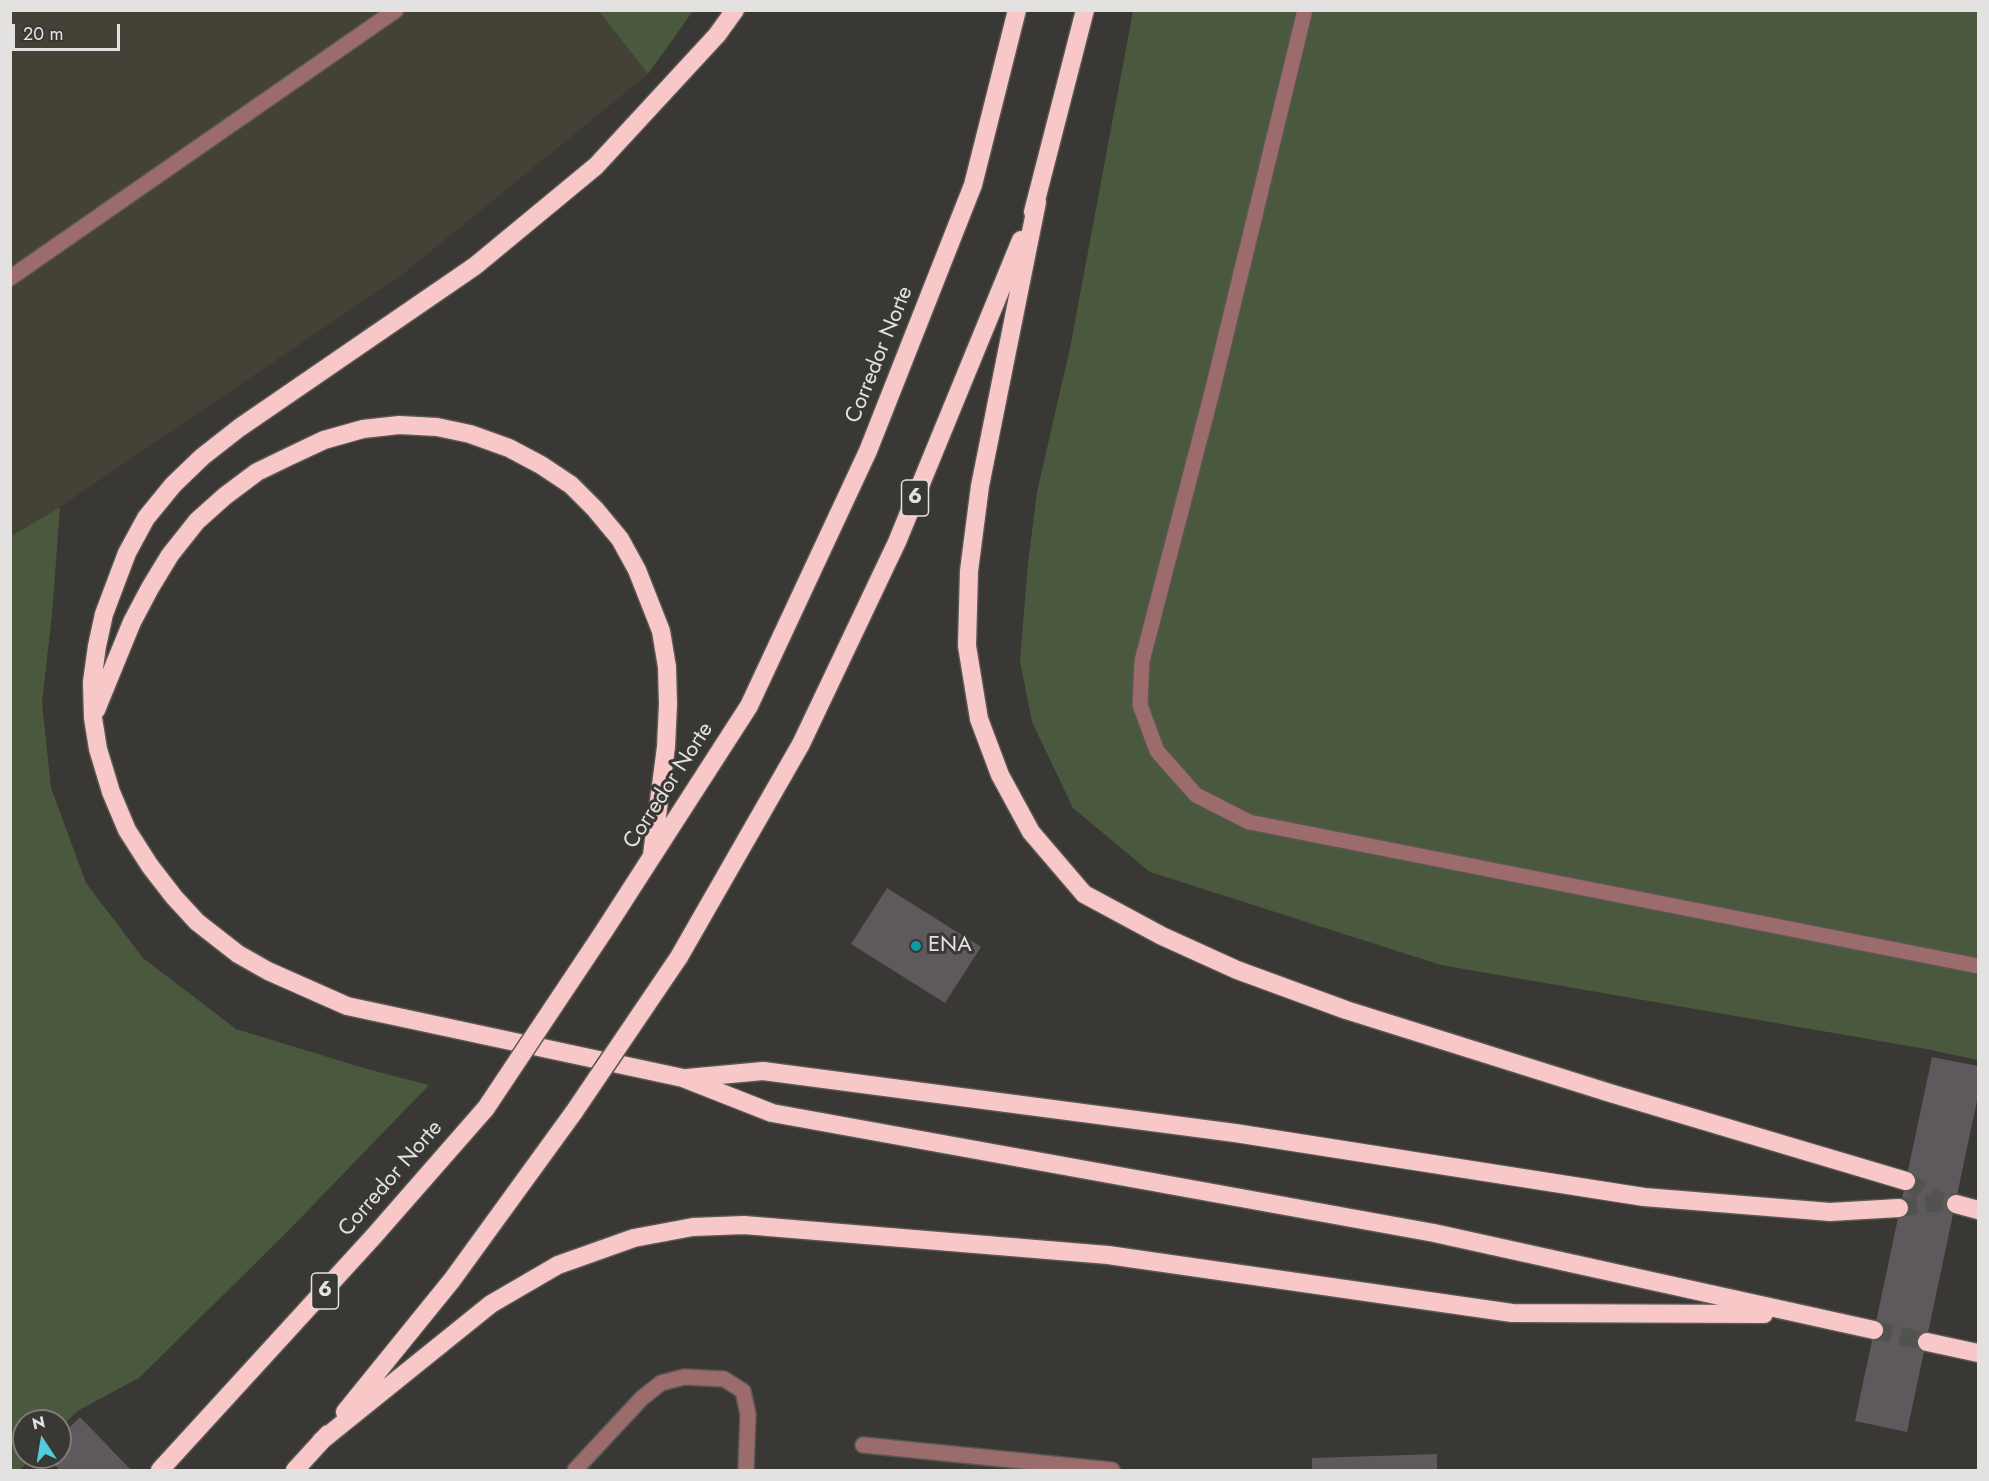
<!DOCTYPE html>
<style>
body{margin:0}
#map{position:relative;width:1989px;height:1481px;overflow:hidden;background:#393834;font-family:Jost,sans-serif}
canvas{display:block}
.frame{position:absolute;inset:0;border:12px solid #e3e2e0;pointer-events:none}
.north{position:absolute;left:12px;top:1409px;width:60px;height:60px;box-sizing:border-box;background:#393834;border:2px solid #7d7c79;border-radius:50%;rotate:348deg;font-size:16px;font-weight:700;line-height:24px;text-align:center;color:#e3e2e0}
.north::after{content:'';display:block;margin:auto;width:21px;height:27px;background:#54cadc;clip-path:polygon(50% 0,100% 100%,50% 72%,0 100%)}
.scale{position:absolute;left:12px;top:24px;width:108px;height:27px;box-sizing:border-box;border:3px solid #e3e2e0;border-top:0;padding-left:8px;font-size:18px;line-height:21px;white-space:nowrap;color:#e3e2e0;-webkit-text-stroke:4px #393834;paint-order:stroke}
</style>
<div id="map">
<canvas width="1989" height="1481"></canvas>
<div class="frame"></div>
<div class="north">N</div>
<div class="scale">20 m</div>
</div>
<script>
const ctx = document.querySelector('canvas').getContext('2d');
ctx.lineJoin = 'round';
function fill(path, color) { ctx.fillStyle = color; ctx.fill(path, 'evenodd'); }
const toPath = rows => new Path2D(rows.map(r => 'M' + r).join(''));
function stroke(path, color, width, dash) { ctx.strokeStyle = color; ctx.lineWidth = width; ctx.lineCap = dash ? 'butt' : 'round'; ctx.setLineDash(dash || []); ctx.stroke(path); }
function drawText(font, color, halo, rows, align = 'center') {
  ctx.font = font + ' Jost,sans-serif'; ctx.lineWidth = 6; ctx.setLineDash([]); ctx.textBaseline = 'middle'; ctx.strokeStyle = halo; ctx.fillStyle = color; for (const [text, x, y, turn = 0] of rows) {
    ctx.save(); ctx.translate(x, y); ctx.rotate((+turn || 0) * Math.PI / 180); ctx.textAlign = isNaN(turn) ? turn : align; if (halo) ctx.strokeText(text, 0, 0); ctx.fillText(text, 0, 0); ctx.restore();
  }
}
const built = toPath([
 [11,11,599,11,648,74,403,274,60,507,11,537]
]);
const green = toPath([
 [599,11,693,11,648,74],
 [1133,11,1978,11,1978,1060,1926,1049,1441,965,1150,872,1073,808,1032,722,1020,661,1028,563,1037,492,1070,348],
 [60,507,52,614,42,703,51,788,86,883,143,958,236,1029,367,1069,429,1085,286,1233,139,1378,79,1410,60,1428,60,1421,24,1421,24,1457,31,1457,20,1470,11,1470,10,537]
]);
const building = toPath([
 [887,888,981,947,945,1003,851,944],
 [1932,1057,1978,1066,1978,1096,1907,1432,1855,1421],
 [80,1417,131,1470,60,1470,47,1457,60,1457,60,1437],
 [1437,1454,1437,1470,1312,1470,1312,1458]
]);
const highwayTunnel = toPath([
 [1906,1181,1939,1202],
 [1899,1208,1939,1202,1956,1204],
 [1874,1330,1927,1342]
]);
const minor = toPath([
 [1305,10,1212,392,1142,661,1140,705,1157,751,1196,795,1249,822,1978,966],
 [10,278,396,10],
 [863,1445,1112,1470],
 [575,1470,642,1398,661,1383,684,1377,724,1379,743,1391,748,1414,746,1470]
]);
const highway = toPath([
 [735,10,717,35,596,166,475,266,239,428,202,457,173,485,146,518,127,553,104,614,97,646,92,682,93,718,98,749,111,792,127,830,150,866,174,897,197,922,238,954,268,971,347,1006,683,1078,772,1113,1434,1233,1874,1330],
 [1037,202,980,486,969,571,967,646,979,719,1000,775,1031,832,1084,894,1162,936,1237,970,1346,1010,1610,1093,1906,1181],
 [1033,212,1085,10],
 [96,710,132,622,150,588,170,555,197,521,225,496,257,472,288,457,324,440,363,429,399,425,437,427,470,434,509,448,541,465,571,485,595,509,620,539,637,570,661,631,667,667,668,704,666,747,652,855],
 [604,931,749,706,868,451,973,185,1017,10],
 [679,957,801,744,897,542,1021,240],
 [687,1078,763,1071,1235,1133,1644,1197,1830,1212,1899,1208],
 [1956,1204,1978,1210],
 [1927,1342,1978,1353],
 [345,1412,452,1280,574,1112],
 [321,1441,491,1304,558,1265,634,1238,693,1227,744,1225,1108,1255,1512,1313,1764,1314],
 [160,1470,374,1236,486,1108],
 [295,1470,328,1434]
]);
const highwayBridge = toPath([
 [486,1108,604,931],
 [574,1112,679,957]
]);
const markers = [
 [916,946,6,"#0f9aa8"]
];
const shields = [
 [915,498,27],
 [325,1291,27]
];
const shieldNames = [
 ["6",915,498],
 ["6",325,1291]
];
const streetNames = [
 ["Corredor Norte",880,355,-68],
 ["Corredor Norte",669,786,-57],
 ["Corredor Norte",391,1179,-49]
];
const poiNames = [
 ["ENA",928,946]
];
fill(built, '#444137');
fill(green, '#4a593e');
fill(building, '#5d595c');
stroke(highwayTunnel, '#52524e', 18, [18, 9]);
stroke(minor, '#585753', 18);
stroke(highway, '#585753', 21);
stroke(minor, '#9c6c6c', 15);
stroke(highway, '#f8c8c8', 18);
stroke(highwayBridge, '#585753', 21, []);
stroke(highwayBridge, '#f8c8c8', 18);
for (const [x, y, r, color] of markers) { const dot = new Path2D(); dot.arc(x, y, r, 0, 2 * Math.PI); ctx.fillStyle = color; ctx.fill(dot); stroke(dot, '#393834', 2); }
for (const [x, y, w] of shields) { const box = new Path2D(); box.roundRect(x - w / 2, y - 18, w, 36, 4.5); ctx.fillStyle = '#393834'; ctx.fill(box); stroke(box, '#e3e2e0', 1.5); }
drawText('bold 21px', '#e3e2e0', null, shieldNames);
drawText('22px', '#e3e2e0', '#393834', streetNames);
drawText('22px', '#e3e2e0', '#393834', poiNames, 'left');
</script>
